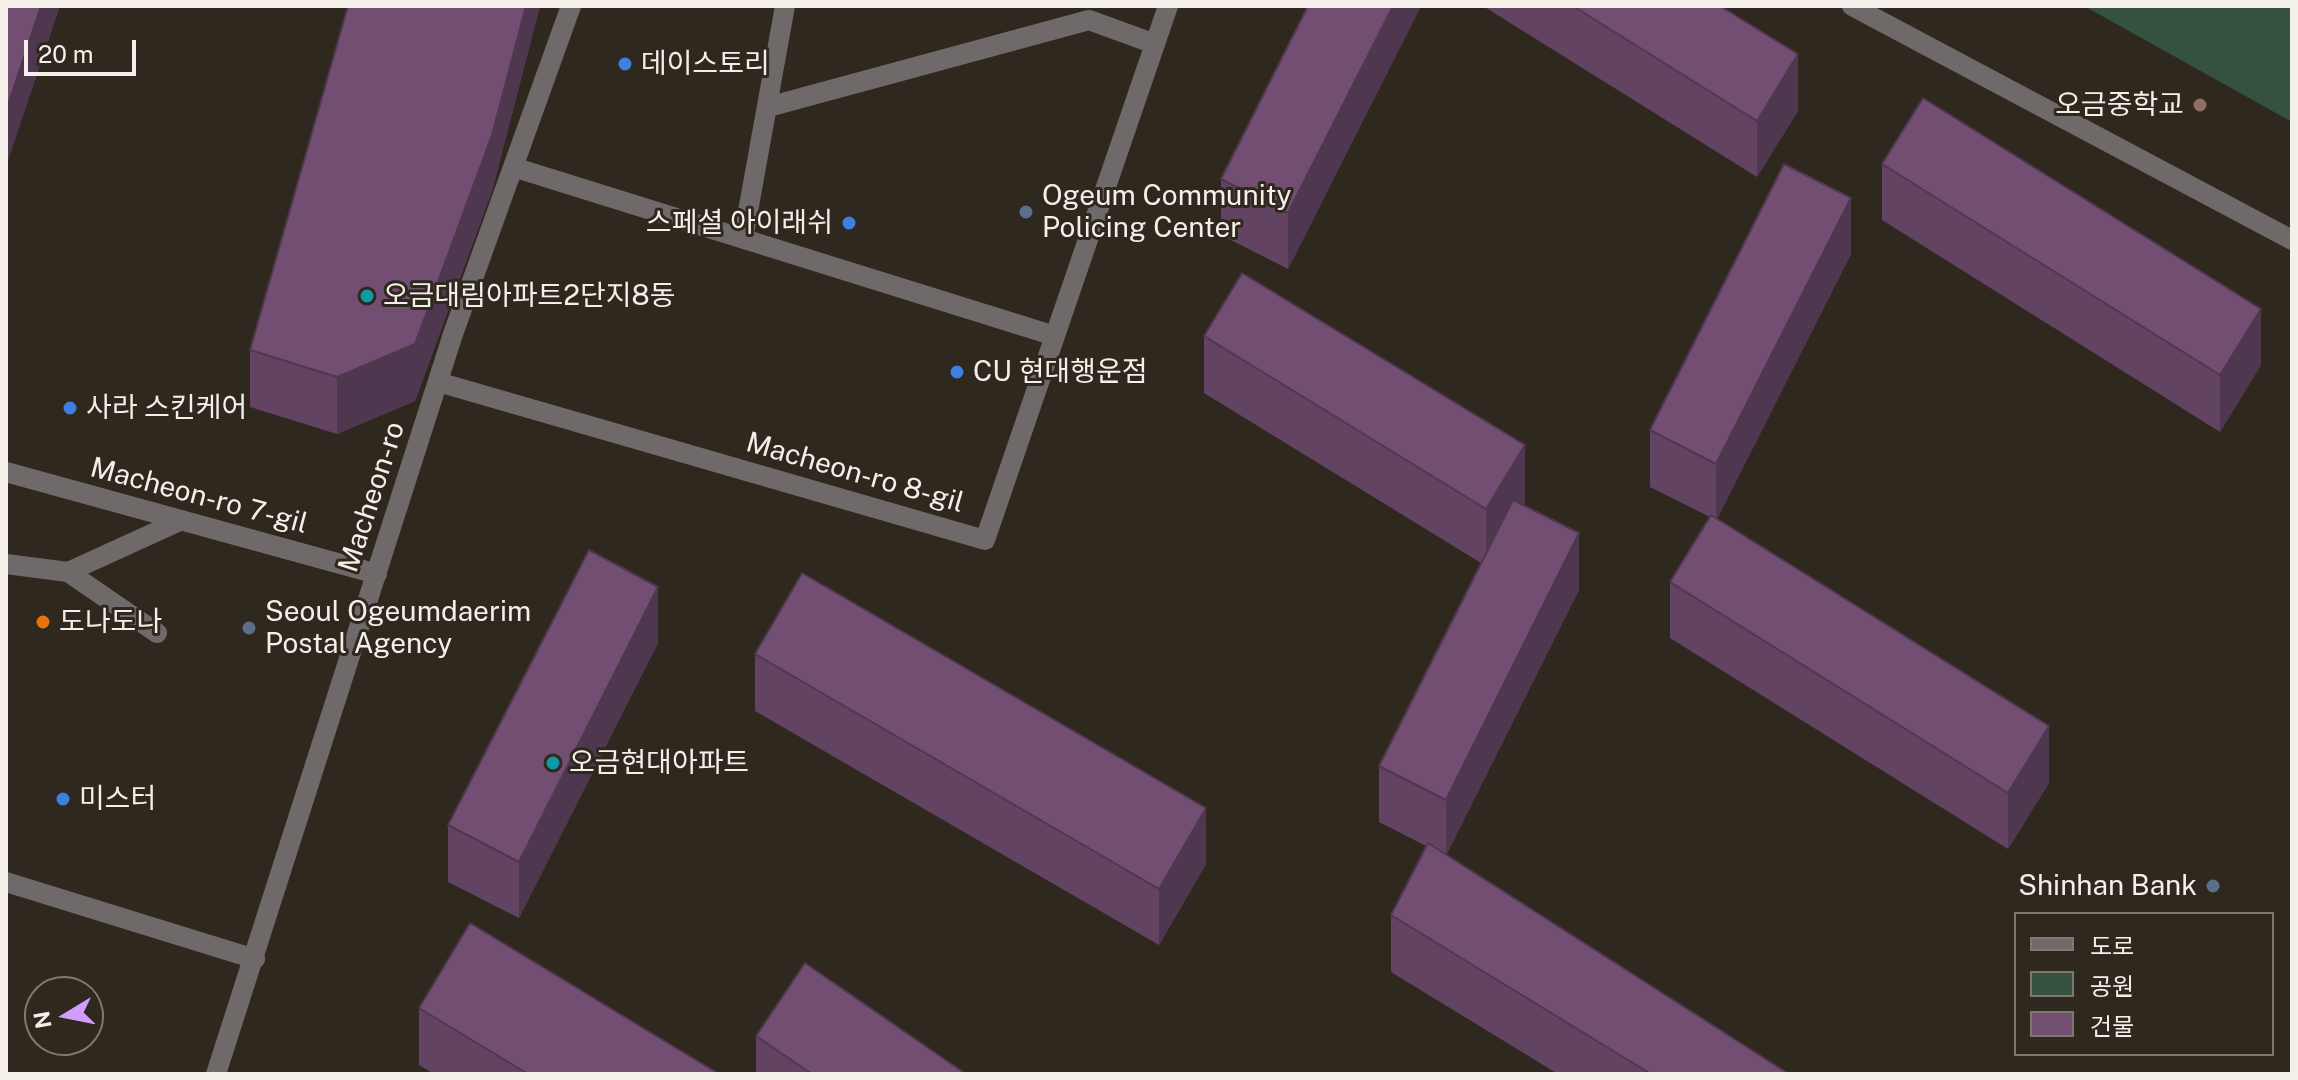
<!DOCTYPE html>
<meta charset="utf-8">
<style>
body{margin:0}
#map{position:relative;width:2298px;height:1080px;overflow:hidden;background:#2f281e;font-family:"Public Sans","Noto Sans KR",sans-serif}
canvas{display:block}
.frame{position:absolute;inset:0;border:8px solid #f4efe8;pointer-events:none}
.legend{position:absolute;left:2014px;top:912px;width:260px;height:144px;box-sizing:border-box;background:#2f281e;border:2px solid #7e786f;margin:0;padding:10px 14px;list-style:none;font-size:24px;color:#f4efe8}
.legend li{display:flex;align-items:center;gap:16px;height:40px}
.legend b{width:40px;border:2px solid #7e786f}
.north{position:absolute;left:24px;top:976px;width:80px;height:80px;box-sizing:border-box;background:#2f281e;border:2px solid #7e786f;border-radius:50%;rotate:260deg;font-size:22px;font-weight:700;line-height:32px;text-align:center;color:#f4efe8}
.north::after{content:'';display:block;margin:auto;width:28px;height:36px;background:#d09dfe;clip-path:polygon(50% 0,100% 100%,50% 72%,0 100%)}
.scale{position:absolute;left:24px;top:40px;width:112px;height:36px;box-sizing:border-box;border:4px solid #f4efe8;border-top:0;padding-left:10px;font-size:24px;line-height:28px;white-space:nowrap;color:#f4efe8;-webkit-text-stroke:6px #2f281e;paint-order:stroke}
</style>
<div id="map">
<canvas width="2298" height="1080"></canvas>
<div class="frame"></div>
<ul class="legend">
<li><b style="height:10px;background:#706969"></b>도로</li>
<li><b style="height:22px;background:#35513f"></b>공원</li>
<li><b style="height:22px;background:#724e72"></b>건물</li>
</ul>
<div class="north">N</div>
<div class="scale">20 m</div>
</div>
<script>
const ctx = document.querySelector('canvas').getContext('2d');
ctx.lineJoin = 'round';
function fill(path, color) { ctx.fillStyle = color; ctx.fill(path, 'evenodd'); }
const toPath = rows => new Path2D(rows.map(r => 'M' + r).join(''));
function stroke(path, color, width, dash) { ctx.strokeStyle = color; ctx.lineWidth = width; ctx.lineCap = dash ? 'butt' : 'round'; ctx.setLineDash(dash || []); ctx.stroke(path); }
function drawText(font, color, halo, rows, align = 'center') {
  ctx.font = font + ' "Public Sans","Noto Sans KR",sans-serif'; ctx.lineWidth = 6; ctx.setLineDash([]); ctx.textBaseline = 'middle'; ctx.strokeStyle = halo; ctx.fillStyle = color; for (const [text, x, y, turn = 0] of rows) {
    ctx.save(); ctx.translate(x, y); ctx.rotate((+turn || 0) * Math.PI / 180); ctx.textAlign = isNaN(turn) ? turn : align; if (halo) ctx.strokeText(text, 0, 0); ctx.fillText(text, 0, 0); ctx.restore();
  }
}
const green = toPath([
 [2084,6,2292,6,2292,122]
]);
const minor = toPath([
 [1852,6,2292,240],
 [768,107,1089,20,1155,44],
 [513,167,1055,336],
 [743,239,785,6],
 [438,382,985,540,1168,6],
 [6,472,377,574],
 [6,564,68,572,182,520],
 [68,572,157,633],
 [6,882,255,959],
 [216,1074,453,334,571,6]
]);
const wall = toPath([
 [348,6,540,6,492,191,415,401,337,434,250,407,250,350],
 [1308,6,1421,6,1288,269,1221,235,1221,179],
 [1483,6,1720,6,1798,111,1757,177],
 [1882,164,2261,365,2220,432,1882,220],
 [1851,254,1717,519,2049,783,2008,849,1670,638,1670,582,1710,517,1650,487,1650,430],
 [1204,336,1525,502,1523,505,1579,590,1446,855,1789,1074,1558,1074,1391,972,1391,915,1426,846,1379,822,1379,766,1481,563,1204,393],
 [658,643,519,918,448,882,448,825],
 [755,654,1206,864,1159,945,755,711],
 [419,1008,719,1074,434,1074,419,1065],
 [756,1036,966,1074,756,1074]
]);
const shadedWall = toPath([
 [41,6,60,6,6,167,6,111],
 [526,6,540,6,492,191,415,401,337,434,337,377],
 [1393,6,1421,6,1288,269,1288,213],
 [1798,54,1798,111,1757,177,1757,121],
 [1851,198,1851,254,1716,521,1716,464],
 [2261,309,2261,365,2220,432,2220,375],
 [1525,445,1525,502,1486,565,1486,509],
 [1579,533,1579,590,1446,856,1446,800],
 [658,587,658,643,519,918,519,862],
 [2049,726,2049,783,2008,849,2008,793],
 [1206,808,1206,864,1159,945,1159,889]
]);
const building = toPath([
 [6,6,41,6,6,111,6,6],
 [348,6,526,6,492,135,415,344,337,377,250,350,348,6],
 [1308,6,1393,6,1288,213,1221,179,1308,6],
 [1573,6,1720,6,1798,54,1757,121,1573,6],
 [1923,98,2261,309,2220,375,1882,164,1923,98],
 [1784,164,1851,198,1716,464,1650,430,1784,164],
 [1242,273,1525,445,1486,509,1204,336,1242,273],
 [1513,500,1579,533,1446,800,1379,766,1513,500],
 [1711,515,2049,726,2008,793,1670,582,1711,515],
 [589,550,658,587,519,862,448,825,589,550],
 [802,573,1206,808,1159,889,755,654,802,573],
 [1428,843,1789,1074,1651,1074,1391,915,1428,843],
 [470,923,719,1074,528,1074,419,1008,470,923],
 [805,963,966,1074,812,1074,756,1036,805,963]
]);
const markers = [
 [625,64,8,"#3f7fe0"],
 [2200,105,8,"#8d6e63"],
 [1026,212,8,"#5c6f8a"],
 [849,223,8,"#3f7fe0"],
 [367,296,8,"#0f9aa8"],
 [957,372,8,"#3f7fe0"],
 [70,408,8,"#3f7fe0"],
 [43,622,8,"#e8710a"],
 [249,628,8,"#5c6f8a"],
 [553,763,8,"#0f9aa8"],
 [63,799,8,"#3f7fe0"],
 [2213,886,8,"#5c6f8a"]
];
const poiNames = [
 ["데이스토리",641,64],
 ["오금중학교",2184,105,"right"],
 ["Ogeum Community",1042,196],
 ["Policing Center",1042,228],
 ["스페셜 아이래쉬",833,223,"right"],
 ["오금대림아파트2단지8동",383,296],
 ["CU 현대행운점",973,372],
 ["사라 스킨케어",86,408],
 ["Seoul Ogeumdaerim",265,612],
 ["Postal Agency",265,644],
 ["도나도나",59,622],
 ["오금현대아파트",569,763],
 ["미스터",79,799],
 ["Shinhan Bank",2197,886,"right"]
];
const streetNames = [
 ["Macheon-ro 8-gil",855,473,16],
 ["Macheon-ro 7-gil",199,496,15],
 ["Macheon-ro",372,497,-72]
];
fill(green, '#35513f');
stroke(minor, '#706969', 20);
fill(wall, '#624362');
fill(shadedWall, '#503750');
fill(building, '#724e72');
stroke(building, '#503750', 2);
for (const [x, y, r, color] of markers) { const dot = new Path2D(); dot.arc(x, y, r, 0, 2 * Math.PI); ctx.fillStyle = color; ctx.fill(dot); stroke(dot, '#2f281e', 3); }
drawText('28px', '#f4efe8', '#2f281e', poiNames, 'left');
drawText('28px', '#f4efe8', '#2f281e', streetNames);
</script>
